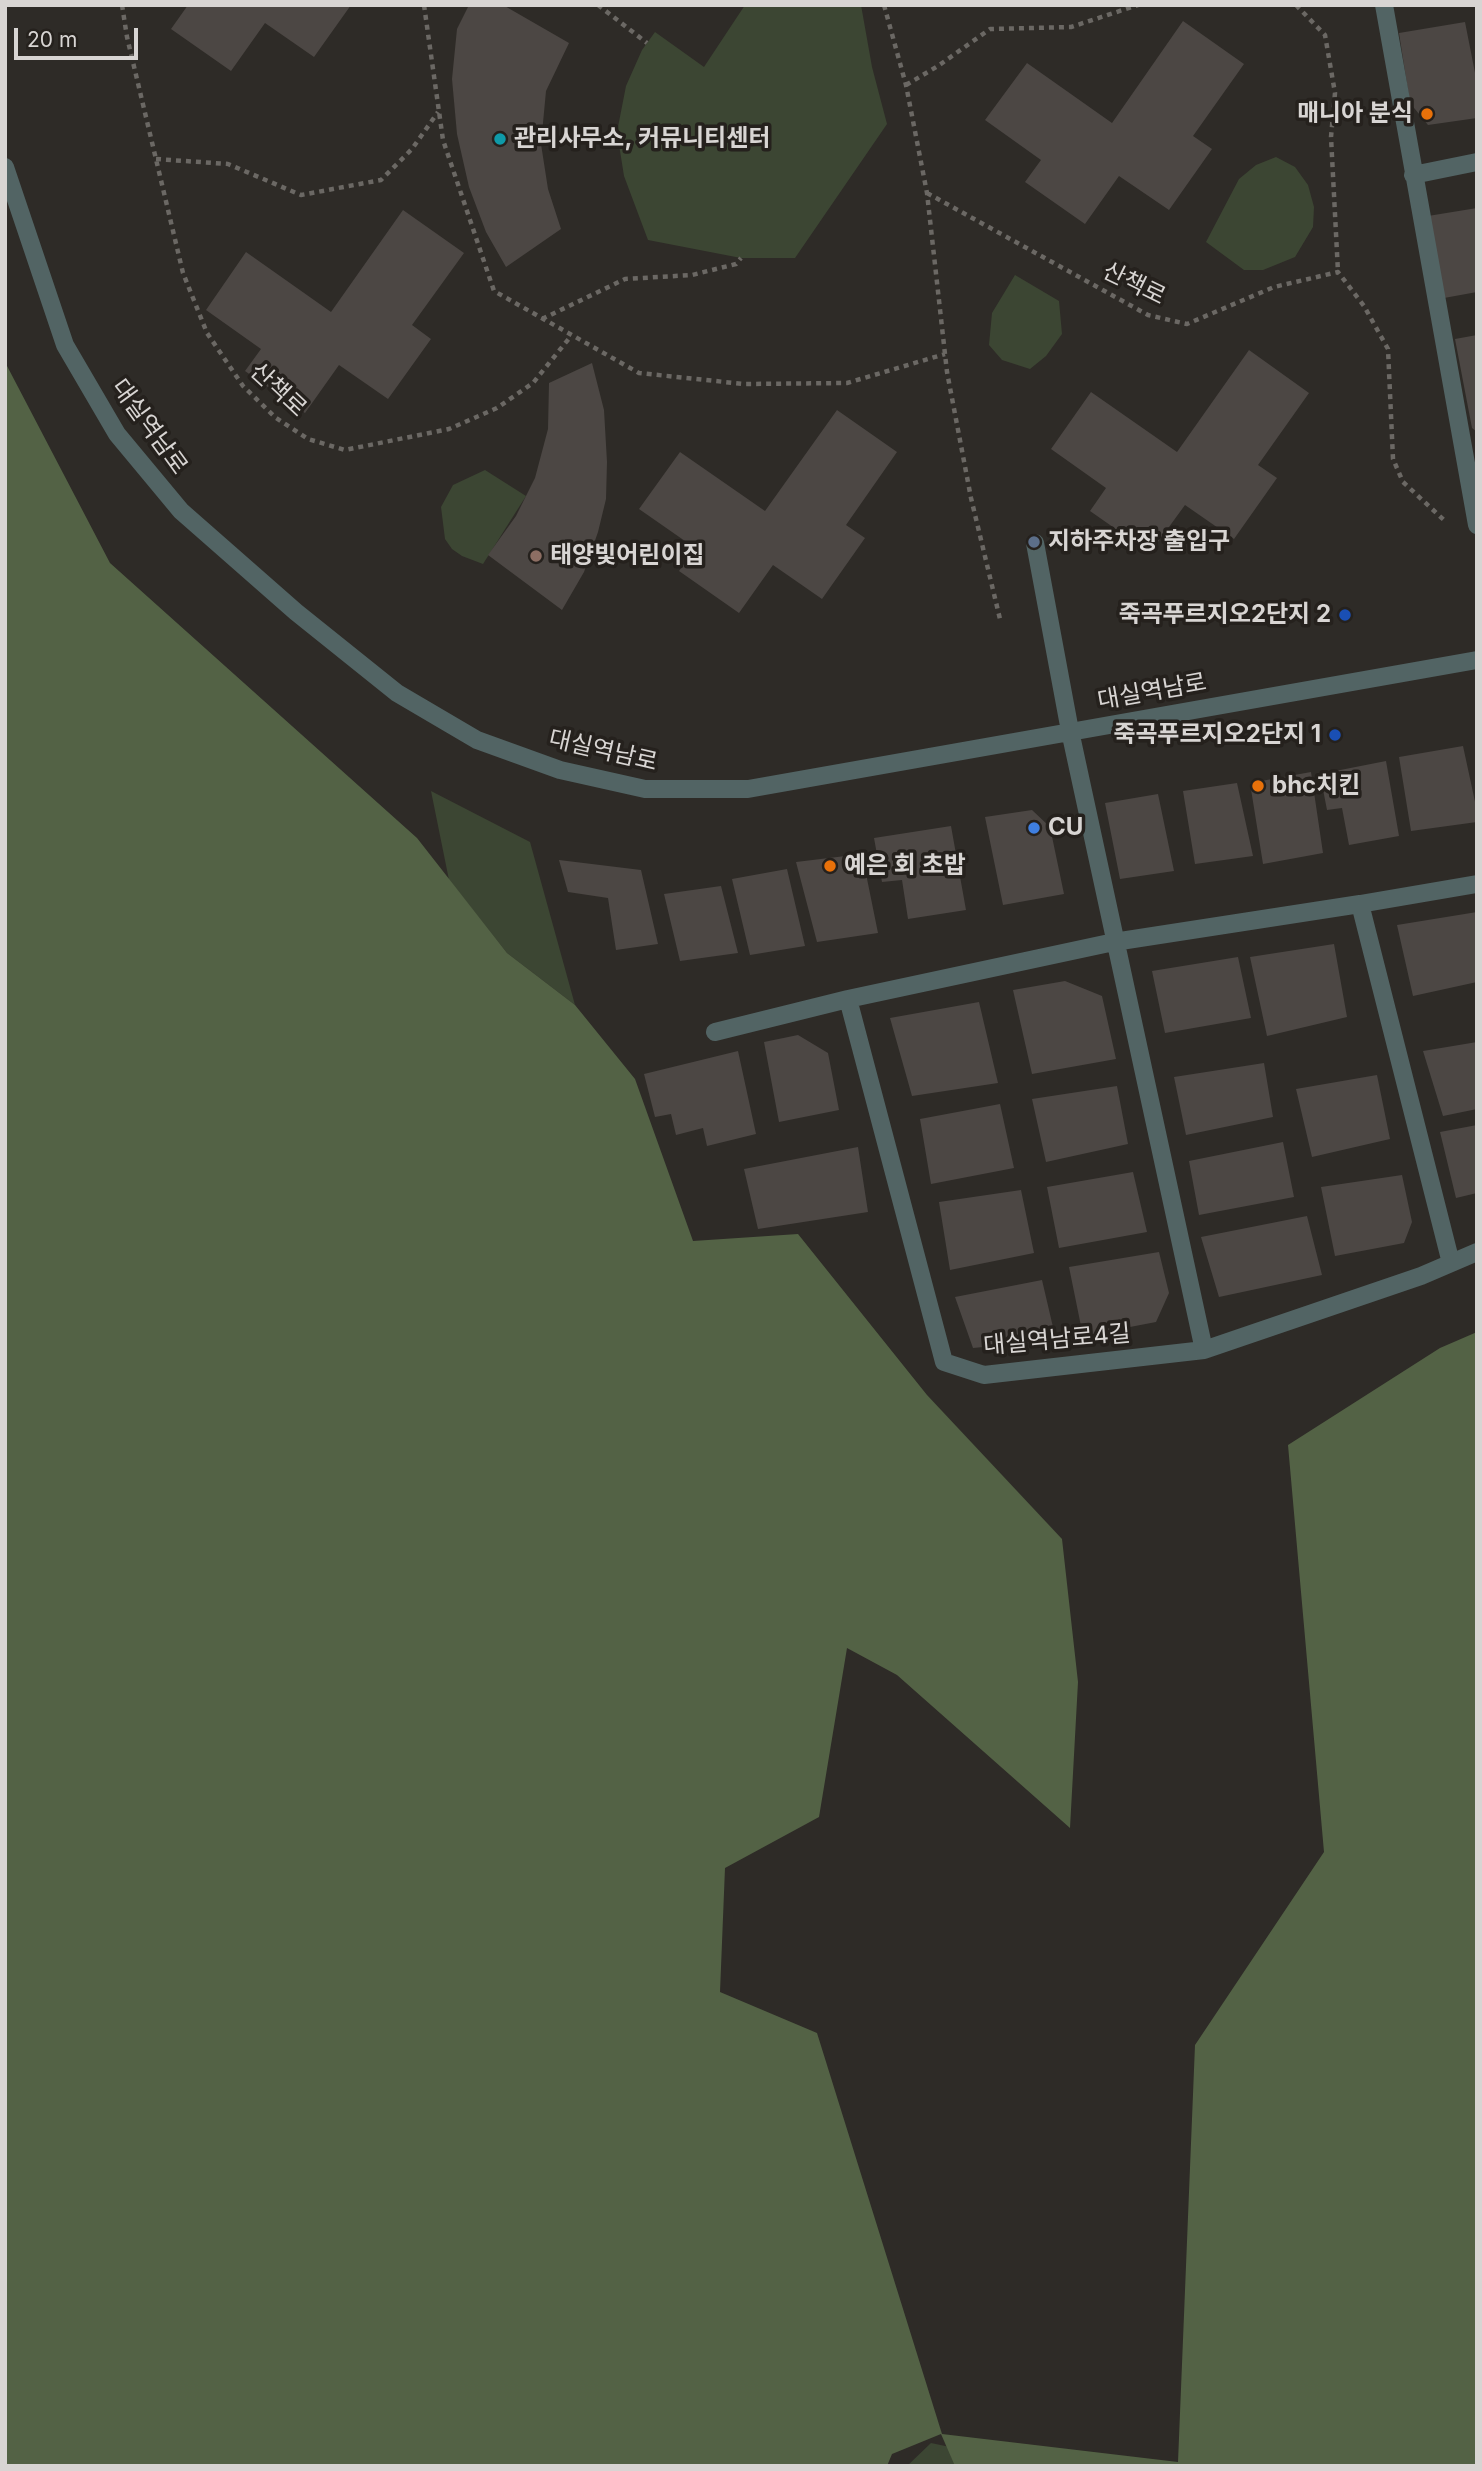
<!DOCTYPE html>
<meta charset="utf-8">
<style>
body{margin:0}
#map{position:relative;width:1482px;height:2471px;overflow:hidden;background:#2e2b27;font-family:Inter,sans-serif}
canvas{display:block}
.frame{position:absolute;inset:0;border:7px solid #d8d5d3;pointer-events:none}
.scale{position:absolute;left:14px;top:28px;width:124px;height:32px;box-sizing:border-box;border:4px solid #d8d5d3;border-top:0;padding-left:9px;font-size:21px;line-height:24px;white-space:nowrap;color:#d8d5d3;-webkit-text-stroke:5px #25211d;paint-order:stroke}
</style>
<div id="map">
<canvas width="1482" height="2471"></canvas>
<div class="frame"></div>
<div class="scale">20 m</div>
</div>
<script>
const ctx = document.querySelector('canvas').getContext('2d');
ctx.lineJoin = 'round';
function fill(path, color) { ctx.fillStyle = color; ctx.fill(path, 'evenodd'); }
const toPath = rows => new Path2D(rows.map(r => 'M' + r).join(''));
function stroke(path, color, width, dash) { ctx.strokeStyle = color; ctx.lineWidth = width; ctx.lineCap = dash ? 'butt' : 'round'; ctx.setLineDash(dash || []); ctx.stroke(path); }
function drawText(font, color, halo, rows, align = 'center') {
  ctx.font = font + ' Inter,"Noto Sans KR",sans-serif'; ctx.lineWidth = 7; ctx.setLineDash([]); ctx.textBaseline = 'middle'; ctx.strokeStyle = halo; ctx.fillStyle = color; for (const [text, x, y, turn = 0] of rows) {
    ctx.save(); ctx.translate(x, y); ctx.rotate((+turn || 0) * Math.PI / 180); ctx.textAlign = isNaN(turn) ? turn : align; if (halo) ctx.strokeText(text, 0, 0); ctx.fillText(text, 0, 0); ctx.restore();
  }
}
const green = toPath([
 [745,5,861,5,872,67,887,124,795,258,741,258,648,240,624,176,617,132,626,86,642,50,655,32,704,67],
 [1276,157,1295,167,1308,185,1314,207,1313,227,1295,257,1263,270,1244,270,1206,242,1239,179,1256,165],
 [1015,275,1059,301,1062,334,1046,356,1030,369,1002,360,989,345,992,313],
 [485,470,526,496,483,564,462,556,452,549,445,539,441,507,453,485],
 [431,791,530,842,575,1005,507,953,449,880],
 [931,2443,997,2457,997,2466,907,2466]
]);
const forest = toPath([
 [6,364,110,563,417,838,507,953,575,1005,635,1079,693,1241,798,1234,927,1395,1062,1539,1078,1682,1070,1828,897,1675,847,1648,819,1817,725,1868,720,1992,817,2033,942,2434,1178,2462,1195,2045,1324,1852,1288,1445,1440,1348,1477,1332,1477,2466,955,2466,941,2434,892,2454,887,2466,5,2466]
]);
const building = toPath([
 [188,5,351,5,314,57,265,23,231,71,171,29],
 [469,5,503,5,569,43,546,91,541,144,548,189,561,229,506,267,486,232,469,187,457,134,452,79,457,29],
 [1183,21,1244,64,1193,136,1212,149,1169,210,1119,176,1085,224,1025,182,1041,160,985,120,1027,63,1112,123],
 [1465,22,1477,83,1477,118,1428,125,1410,103,1399,33],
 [1477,208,1477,292,1444,298,1428,216],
 [403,210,464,253,412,325,431,339,388,399,339,365,305,413,245,371,261,349,206,310,246,252,331,312],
 [1477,335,1477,432,1472,428,1455,339],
 [1249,350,1309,393,1258,465,1277,478,1234,539,1185,505,1150,553,1090,511,1106,488,1051,449,1091,392,1177,452],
 [592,363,604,410,607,462,606,499,598,532,584,572,562,610,488,555,516,516,535,478,548,429,549,383],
 [837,410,897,452,846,525,865,538,822,599,773,565,739,613,679,571,695,548,639,509,680,452,765,511],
 [1463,746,1477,811,1477,822,1411,831,1399,757],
 [1386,761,1399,836,1349,845,1342,808,1327,810,1320,774],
 [1311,772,1323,853,1263,864,1250,783],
 [1237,783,1253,856,1195,864,1183,791],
 [1158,794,1174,871,1120,879,1105,803],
 [1032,810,1050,827,1064,894,1003,905,985,817],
 [951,826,966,910,908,919,902,880,882,882,874,838],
 [862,854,878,933,817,942,796,862],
 [559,860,641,870,658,944,616,950,608,898,568,892],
 [787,869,805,946,750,955,732,879],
 [721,886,738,953,680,961,664,894],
 [1477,912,1477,982,1413,996,1397,925],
 [1334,944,1347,1017,1267,1036,1250,957],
 [1238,957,1251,1018,1165,1033,1152,971],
 [1065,981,1102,996,1116,1059,1032,1074,1013,990],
 [979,1002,998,1083,912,1096,890,1018],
 [798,1035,828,1053,839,1110,779,1122,764,1042],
 [1477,1042,1477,1109,1443,1116,1423,1051],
 [738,1051,756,1134,707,1146,703,1128,676,1135,671,1114,655,1117,644,1074],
 [1264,1063,1273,1117,1186,1135,1174,1077],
 [1377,1075,1390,1139,1312,1157,1296,1089],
 [1117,1086,1128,1144,1046,1162,1032,1099],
 [1000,1104,1014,1168,931,1184,920,1119],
 [1477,1125,1477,1193,1456,1198,1440,1132],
 [1283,1142,1294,1197,1199,1215,1189,1161],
 [858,1147,868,1212,758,1229,744,1169],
 [1133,1172,1147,1232,1059,1248,1047,1187],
 [1402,1175,1412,1222,1404,1243,1335,1256,1321,1187],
 [1021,1190,1034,1253,950,1270,939,1202],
 [1307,1216,1322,1275,1219,1297,1201,1237],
 [1159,1252,1169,1293,1156,1322,1083,1336,1069,1267],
 [1042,1280,1056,1340,973,1348,955,1297]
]);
const path = toPath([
 [122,5,127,37,183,273,207,333,243,386,276,418,308,439,345,450,449,429,497,408,533,383,571,336],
 [424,5,443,140,494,291,639,373,744,384,847,383,945,354],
 [598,5,647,43],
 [884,5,906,85,927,193,947,372,971,498,1000,619],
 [1296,5,1325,35,1335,93,1331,137,1338,272],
 [906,85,938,66,990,29,1071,27,1138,5],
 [156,159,228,164,301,195,381,180,412,149,438,112],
 [927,193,1148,315,1187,324,1274,287,1338,272,1364,306,1388,349,1393,459,1403,482,1445,521],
 [542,319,625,279,692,275,736,264,741,258]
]);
const minor = toPath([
 [1384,5,1477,525],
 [5,167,65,345,117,434,181,511,296,612,397,693,477,740,560,770,645,789,748,789,1477,660],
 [1413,175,1477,162],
 [1035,543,1070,731,1204,1350],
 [1360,904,1477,884],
 [848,999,944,1362,984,1375,1204,1350,1421,1276,1477,1252],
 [715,1032,848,999,1114,942,1360,904,1451,1263]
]);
const markers = [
 [1427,114,7,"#e8710a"],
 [500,139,7,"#0f9aa8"],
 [1034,542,7,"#5c6f8a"],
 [536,556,7,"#8d6e63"],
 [1345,615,7,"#1a4fb4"],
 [1335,735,7,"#1a4fb4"],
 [1258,786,7,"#e8710a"],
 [1034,828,7,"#3f7fe0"],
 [830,866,7,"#e8710a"]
];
const poiNames = [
 ["매니아 분식",1413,114,"right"],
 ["관리사무소, 커뮤니티센터",514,139],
 ["지하주차장 출입구",1048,542],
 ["태양빛어린이집",550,556],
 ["죽곡푸르지오2단지 2",1331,615,"right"],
 ["죽곡푸르지오2단지 1",1321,735,"right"],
 ["bhc치킨",1272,786],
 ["CU",1048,828],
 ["예은 회 초밥",844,866]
];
const streetNames = [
 ["산책로",1134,284,26],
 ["산책로",278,390,43],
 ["대실역남로",149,427,54],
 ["대실역남로",1152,692,-10],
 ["대실역남로",603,751,13],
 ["대실역남로4길",1057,1340,-5]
];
fill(green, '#3c4633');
fill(forest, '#536245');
fill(building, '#4c4744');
stroke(path, '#6b6864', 4.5, [5, 5]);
stroke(minor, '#526464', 18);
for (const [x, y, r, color] of markers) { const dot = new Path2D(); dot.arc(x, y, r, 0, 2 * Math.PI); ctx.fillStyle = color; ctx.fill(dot); stroke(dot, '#25211d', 2.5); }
drawText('bold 24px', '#d8d5d3', '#25211d', poiNames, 'left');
drawText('24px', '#d8d5d3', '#25211d', streetNames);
</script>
